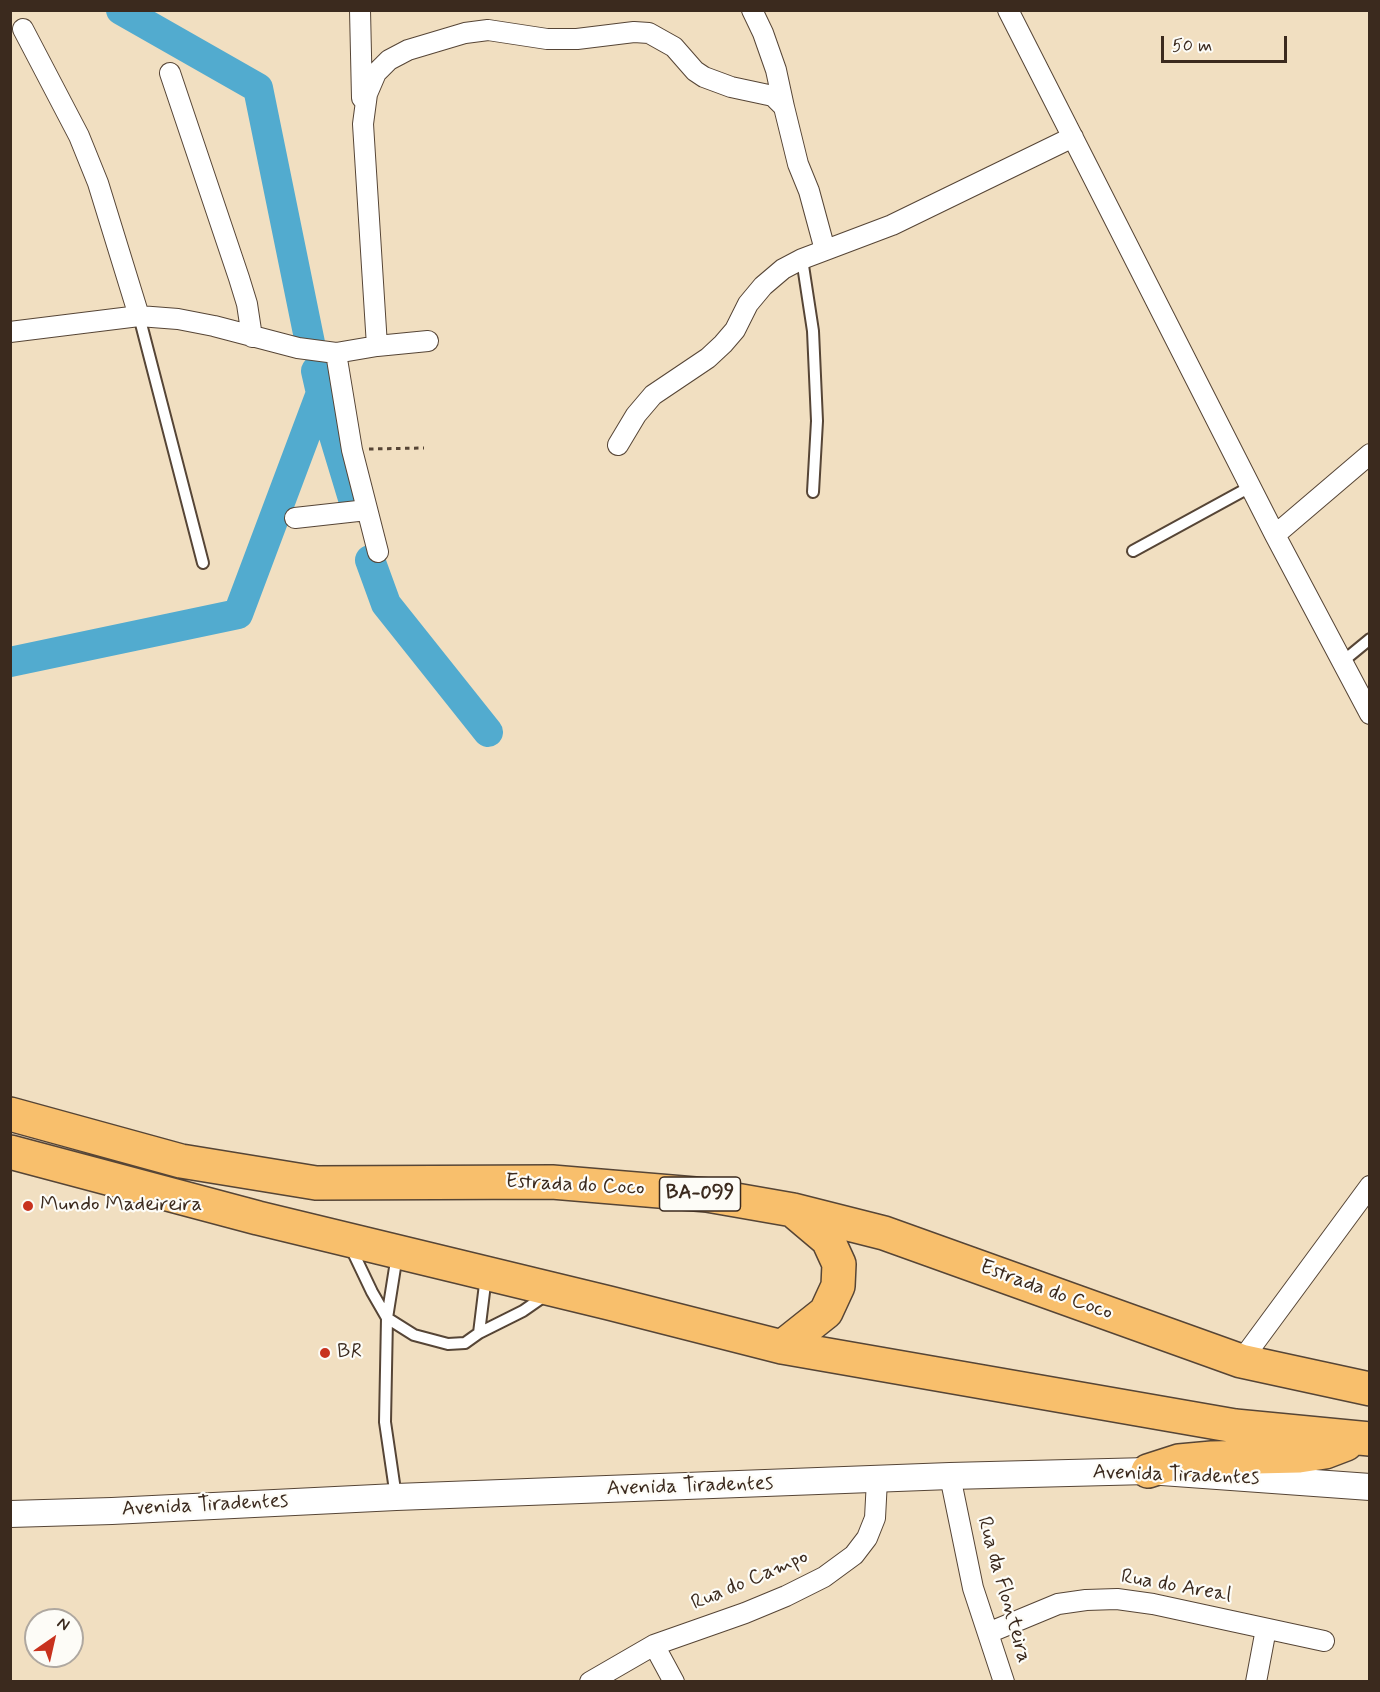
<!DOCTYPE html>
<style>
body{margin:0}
#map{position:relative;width:1380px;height:1692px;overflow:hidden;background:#f1dfc1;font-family:Mynerve,sans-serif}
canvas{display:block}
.frame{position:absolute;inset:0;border:12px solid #3b2a1e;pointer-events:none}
.north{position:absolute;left:24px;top:1608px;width:60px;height:60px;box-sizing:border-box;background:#fdfcf7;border:2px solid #afa8a0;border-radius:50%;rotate:34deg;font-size:16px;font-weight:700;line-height:24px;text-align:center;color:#3b2a1e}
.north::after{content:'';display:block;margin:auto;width:21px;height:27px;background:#c8321e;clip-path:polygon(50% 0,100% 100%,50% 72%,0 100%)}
.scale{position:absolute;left:1161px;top:36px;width:126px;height:27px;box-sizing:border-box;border:3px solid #3b2a1e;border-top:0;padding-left:8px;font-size:18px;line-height:21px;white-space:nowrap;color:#3b2a1e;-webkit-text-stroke:4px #fdfcf7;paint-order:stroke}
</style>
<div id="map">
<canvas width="1380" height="1692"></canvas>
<div class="frame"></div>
<div class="north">N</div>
<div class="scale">50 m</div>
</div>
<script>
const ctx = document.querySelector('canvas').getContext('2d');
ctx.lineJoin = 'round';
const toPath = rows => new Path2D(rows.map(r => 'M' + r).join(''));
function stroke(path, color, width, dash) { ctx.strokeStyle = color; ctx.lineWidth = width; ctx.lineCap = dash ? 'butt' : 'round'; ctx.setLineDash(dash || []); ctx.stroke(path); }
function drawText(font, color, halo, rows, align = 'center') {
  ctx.font = font + ' Mynerve,sans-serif'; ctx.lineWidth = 4.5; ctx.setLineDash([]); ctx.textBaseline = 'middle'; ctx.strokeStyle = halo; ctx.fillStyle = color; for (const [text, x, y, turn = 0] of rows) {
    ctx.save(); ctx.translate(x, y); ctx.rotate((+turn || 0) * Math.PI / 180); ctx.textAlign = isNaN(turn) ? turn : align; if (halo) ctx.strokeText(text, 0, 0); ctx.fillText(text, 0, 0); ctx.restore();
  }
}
const river = toPath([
 [121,10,258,88,310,343],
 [321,393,354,502],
 [370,560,386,604,488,732],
 [10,662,238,614,321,393,316,371]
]);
const path = toPath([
 [369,449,424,448]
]);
const service = toPath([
 [802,259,813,331,817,421,813,492],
 [139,316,203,563],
 [1133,551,1250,487],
 [1342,662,1370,639],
 [351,1248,372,1292,387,1318,414,1335,448,1344,465,1343,479,1333,523,1311,546,1295],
 [479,1333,486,1276],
 [396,1497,385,1422,387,1318,397,1255]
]);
const minor = toPath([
 [360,10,362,98],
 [752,10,763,33,776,70,784,107],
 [1008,10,1275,535,1370,714],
 [23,29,79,136,98,183,139,316],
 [170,73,239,278,247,304,252,337],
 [10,332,139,316,178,319,214,326,298,348,336,353,377,346,428,341],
 [377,346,363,124,367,94,376,73,389,60,408,50,465,33,488,30,547,39,577,39,634,32,649,33,674,47,695,71,704,77,731,87,773,96,784,107,798,164,809,191,825,250],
 [336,353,352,450,378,552],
 [618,445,636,415,653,395,708,358,723,344,735,330,748,304,763,286,783,269,802,259,892,225,1073,137],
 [295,518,367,510],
 [1275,535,1370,454],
 [1241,1361,1370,1186],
 [950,1476,973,1588,1004,1682],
 [988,1633,1058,1604,1086,1600,1117,1599,1153,1604,1324,1641],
 [654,1645,674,1682],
 [590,1682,654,1645,745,1613,786,1596,824,1577,854,1555,867,1538,875,1518,877,1480],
 [1256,1682,1266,1629]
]);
const tertiary = toPath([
 [10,1514,112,1511,396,1497,950,1476,1148,1471,1370,1487]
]);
const trunk = toPath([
 [10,1114,181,1161,316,1183,552,1182,707,1195,793,1210,884,1233,1241,1361,1370,1389],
 [10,1152,258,1218,609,1303,782,1347,1235,1426,1370,1439],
 [782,1347,826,1312,838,1286,839,1264,828,1240,796,1213],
 [1148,1471,1179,1461,1212,1458,1299,1456,1325,1452,1346,1444]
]);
const markers = [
 [28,1206,6,"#c8321e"],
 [325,1353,6,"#c8321e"]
];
const shields = [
 [700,1194,81]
];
const shieldNames = [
 ["BA-099",700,1194]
];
const streetNames = [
 ["Estrada do Coco",575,1186,3],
 ["Estrada do Coco",1046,1291,20],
 ["Avenida Tiradentes",1176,1476,2],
 ["Avenida Tiradentes",690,1487,-2],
 ["Avenida Tiradentes",205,1506,-3],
 ["Rua do Campo",750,1581,-23],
 ["Rua do Areal",1176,1587,10],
 ["Rua da Flonteira",1003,1590,74]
];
const poiNames = [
 ["Mundo Madeireira",40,1206],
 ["BR",337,1353]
];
stroke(river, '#52abcf', 30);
stroke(service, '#564536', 14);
stroke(minor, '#564536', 22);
stroke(tertiary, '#564536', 28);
stroke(trunk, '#564536', 36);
stroke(path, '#564536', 3, [4.5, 4.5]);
stroke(service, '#fff', 10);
stroke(minor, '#fff', 20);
stroke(tertiary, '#fff', 26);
stroke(trunk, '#f8bf6c', 33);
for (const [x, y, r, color] of markers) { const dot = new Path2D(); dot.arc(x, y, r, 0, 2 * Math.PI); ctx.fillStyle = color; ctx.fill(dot); stroke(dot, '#fdfcf7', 2); }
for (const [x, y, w] of shields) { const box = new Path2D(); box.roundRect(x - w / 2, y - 17, w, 34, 4.5); ctx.fillStyle = '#fdfcf7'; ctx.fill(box); stroke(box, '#3b2a1e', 1.5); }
drawText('bold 20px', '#3b2a1e', null, shieldNames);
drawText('21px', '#3b2a1e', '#fdfcf7', streetNames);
drawText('21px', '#3b2a1e', '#fdfcf7', poiNames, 'left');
</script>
